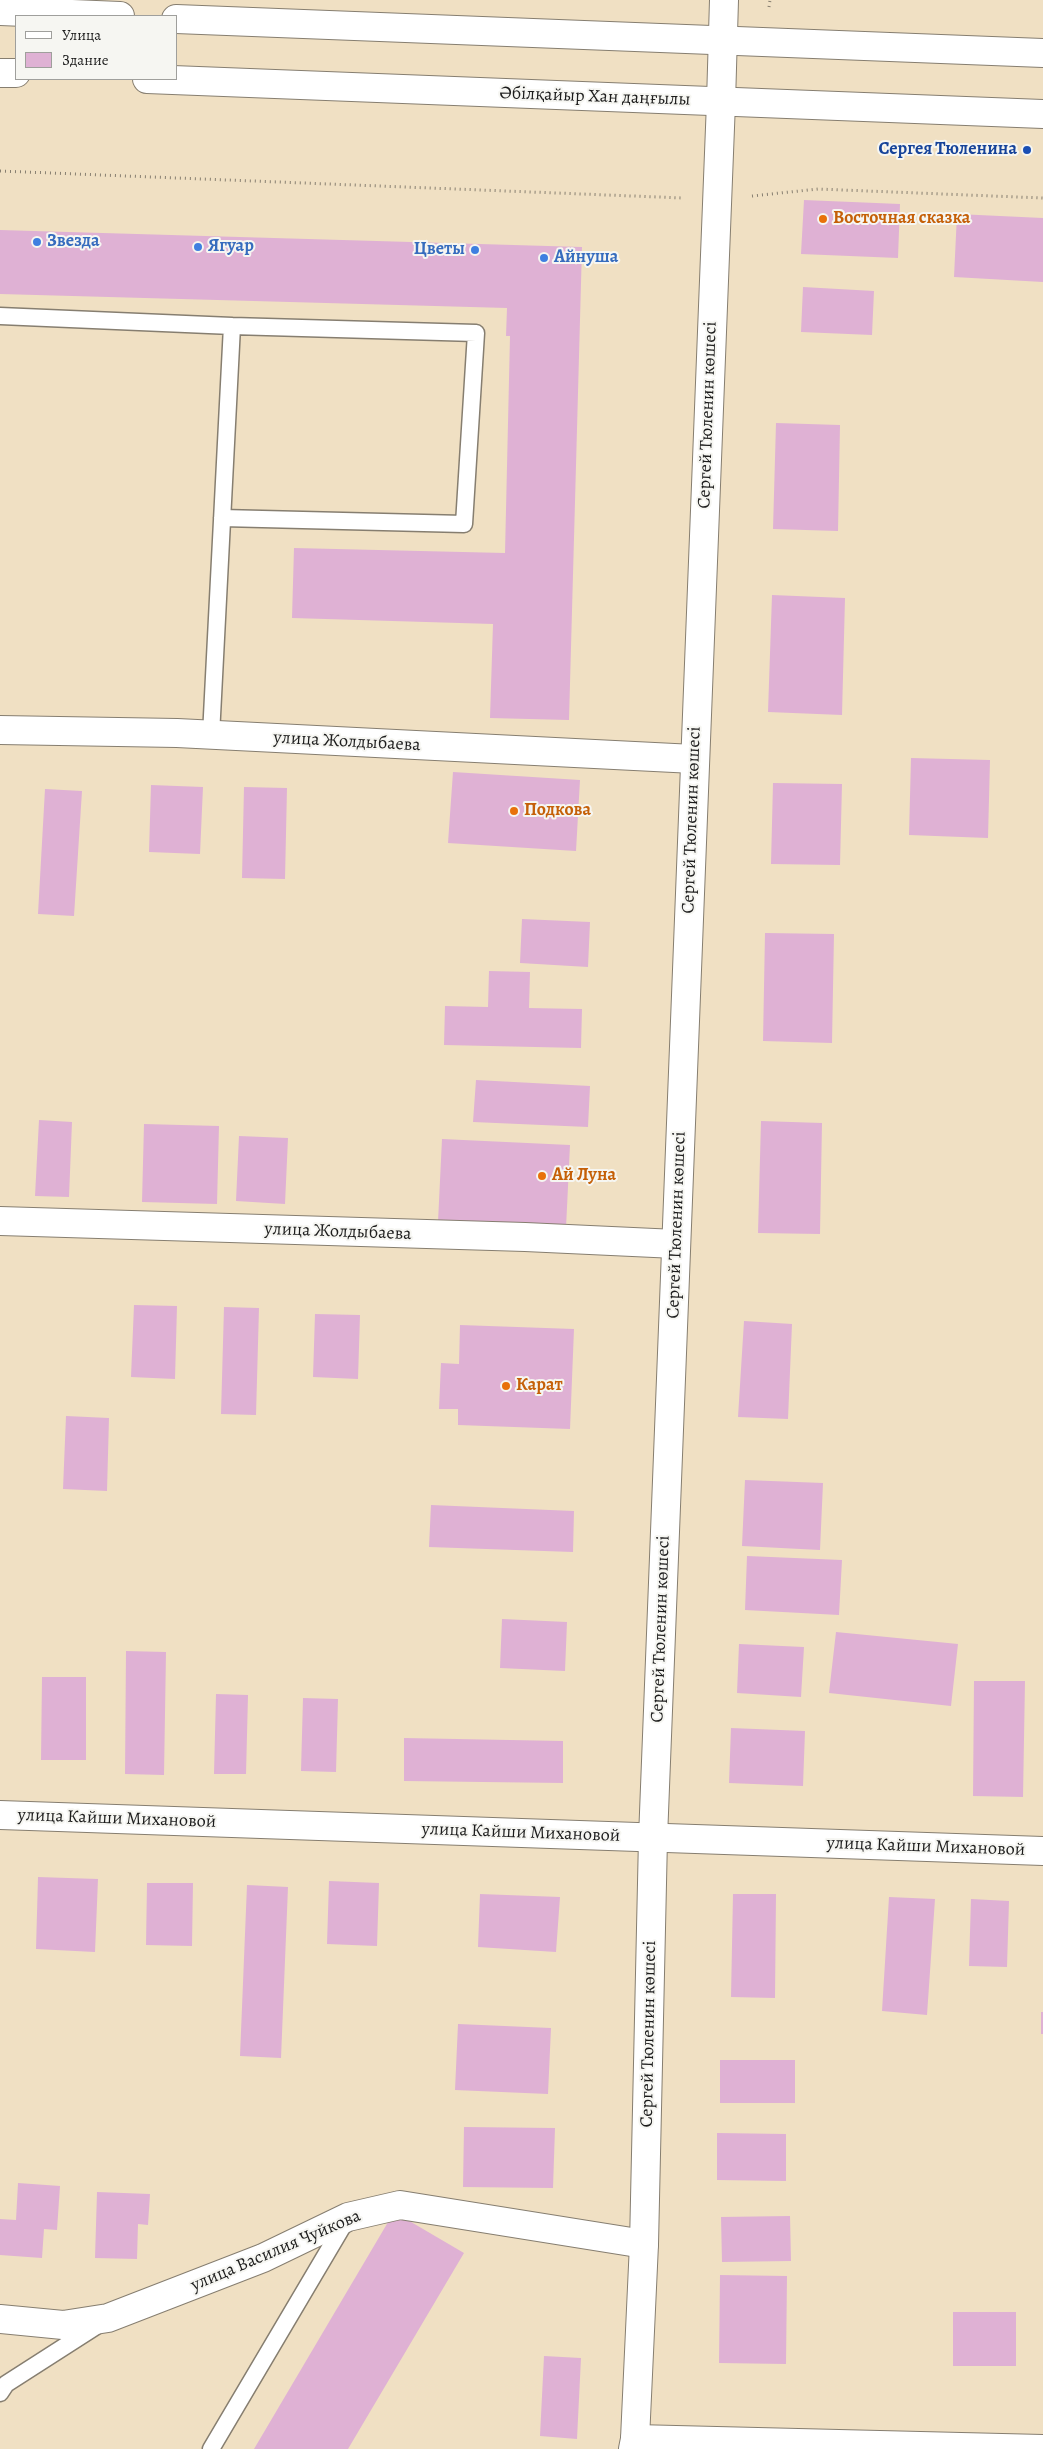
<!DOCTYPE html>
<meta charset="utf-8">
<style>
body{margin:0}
#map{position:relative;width:1043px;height:2449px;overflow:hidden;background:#f0e0c3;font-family:Alegreya,serif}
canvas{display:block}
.legend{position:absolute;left:15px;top:15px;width:162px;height:65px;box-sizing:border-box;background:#f6f6f2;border:1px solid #9f9f9c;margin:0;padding:6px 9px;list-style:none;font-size:15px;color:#1c1c1c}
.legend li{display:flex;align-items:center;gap:10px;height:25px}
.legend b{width:25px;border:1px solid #9f9f9c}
</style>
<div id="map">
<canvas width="1043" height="2449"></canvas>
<ul class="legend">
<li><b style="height:6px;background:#fff"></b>Улица</li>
<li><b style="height:14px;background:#dfb1d4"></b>Здание</li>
</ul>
</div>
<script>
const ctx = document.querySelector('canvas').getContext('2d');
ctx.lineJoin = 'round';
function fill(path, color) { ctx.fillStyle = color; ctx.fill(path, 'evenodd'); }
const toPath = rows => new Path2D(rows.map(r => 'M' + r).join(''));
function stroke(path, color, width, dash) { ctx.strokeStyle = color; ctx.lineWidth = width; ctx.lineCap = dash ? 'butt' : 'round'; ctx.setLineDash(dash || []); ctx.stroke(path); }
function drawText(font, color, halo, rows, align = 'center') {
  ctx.font = font + ' Alegreya,serif'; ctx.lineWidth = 4; ctx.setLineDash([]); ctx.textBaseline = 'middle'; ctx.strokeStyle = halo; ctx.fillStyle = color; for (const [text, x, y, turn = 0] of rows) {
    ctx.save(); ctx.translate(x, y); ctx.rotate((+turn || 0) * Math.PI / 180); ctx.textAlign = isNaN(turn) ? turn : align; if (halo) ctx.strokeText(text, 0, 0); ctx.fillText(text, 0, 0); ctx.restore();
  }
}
const building = toPath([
 [804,200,900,204,898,258,801,254],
 [957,214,1043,218,1043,282,954,277],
 [0,230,582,247,569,720,490,718,493,624,292,618,294,548,505,553,510,336,506,336,507,308,0,294],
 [803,287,874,291,872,335,801,332],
 [776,423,840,425,838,531,773,529],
 [772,595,845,598,842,715,768,712],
 [911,758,990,760,988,838,909,835],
 [453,772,580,780,576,851,448,843],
 [773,783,842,784,840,865,771,864],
 [151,785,203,787,200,854,149,852],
 [244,787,287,788,285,879,242,878],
 [45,789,82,791,74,916,38,914],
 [522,919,590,922,588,967,520,963],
 [765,933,834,934,832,1043,763,1041],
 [489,971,530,972,529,1008,582,1009,581,1048,444,1045,445,1006,488,1007],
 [476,1080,590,1086,588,1127,473,1122],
 [39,1120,72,1122,69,1197,35,1196],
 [761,1121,822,1123,820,1234,758,1233],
 [144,1124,219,1126,217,1204,142,1202],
 [239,1136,288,1138,285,1204,236,1201],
 [442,1139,570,1145,566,1228,438,1222],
 [134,1305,177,1306,175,1379,131,1377],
 [224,1307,259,1308,256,1415,221,1414],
 [315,1314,360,1315,358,1379,313,1377],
 [744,1321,792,1324,788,1419,738,1417],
 [460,1325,574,1329,570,1429,458,1425,458,1409,439,1409,441,1363,459,1364],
 [66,1416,109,1418,107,1491,63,1489],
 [745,1480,823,1483,820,1550,742,1546],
 [431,1505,574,1511,573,1552,429,1547],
 [747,1556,842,1560,839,1615,745,1610],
 [502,1619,567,1622,565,1671,500,1668],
 [836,1632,958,1644,951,1706,829,1693],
 [739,1644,804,1647,801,1697,737,1693],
 [126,1651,166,1652,164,1775,125,1774],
 [42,1677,86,1677,86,1760,41,1760],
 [974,1681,1025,1681,1023,1797,973,1796],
 [216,1694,248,1695,246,1774,214,1774],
 [303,1698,338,1699,336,1772,301,1771],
 [731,1728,805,1731,803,1786,729,1783],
 [404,1738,563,1741,563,1783,404,1781],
 [38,1877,98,1879,95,1952,36,1949],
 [329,1881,379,1883,377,1946,327,1944],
 [147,1883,193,1883,192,1946,146,1945],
 [247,1885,288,1887,281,2058,240,2056],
 [480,1894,560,1897,556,1952,478,1947],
 [733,1894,776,1894,775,1998,731,1997],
 [889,1897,935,1899,927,2015,882,2011],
 [971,1899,1009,1901,1007,1967,969,1966],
 [1041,2012,1043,2012,1043,2034,1041,2034],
 [458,2024,551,2028,548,2094,455,2090],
 [720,2060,795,2060,795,2103,720,2103],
 [464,2127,555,2128,553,2188,463,2187],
 [717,2133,786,2134,786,2181,717,2180],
 [18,2183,60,2186,57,2230,44,2229,42,2258,0,2255,0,2219,16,2220],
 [97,2192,150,2194,148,2225,138,2224,137,2259,95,2258],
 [394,2212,464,2253,348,2449,254,2449],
 [790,2216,791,2261,722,2262,721,2217],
 [720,2275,787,2276,786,2364,719,2363],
 [953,2312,1016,2312,1016,2366,953,2366],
 [544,2356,581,2358,577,2439,540,2436]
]);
const path = toPath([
 [769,7,770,0],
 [0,171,683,198],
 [752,196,818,189,1043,198]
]);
const service = toPath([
 [0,316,232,326,211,735],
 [222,518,464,524,476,333,232,326],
 [0,2393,6,2384,98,2325],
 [211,2449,347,2219]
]);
const minor = toPath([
 [721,102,724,0],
 [0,730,177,733,694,759],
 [0,1221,525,1237,676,1244],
 [0,1815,1043,1851],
 [0,2319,63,2325,108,2318,263,2258,348,2217,400,2205,644,2244],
 [635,2439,1043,2449]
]);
const secondary = toPath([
 [633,2449,635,2439,644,2244,653,1838,721,102]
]);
const primary = toPath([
 [0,11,120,16],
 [176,19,1043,53],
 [0,73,16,73],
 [147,79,1043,114]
]);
const markers = [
 [1027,150,5,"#1a4fb4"],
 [823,219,5,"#e8710a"],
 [37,242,5,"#3f7fe0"],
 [198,247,5,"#3f7fe0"],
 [475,250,5,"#3f7fe0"],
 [544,258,5,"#3f7fe0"],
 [514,811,5,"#e8710a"],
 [542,1176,5,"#e8710a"],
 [506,1386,5,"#e8710a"]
];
const streetNames = [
 ["Әбілқайыр Хан даңғылы",595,97,2],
 ["Сергей Тюленин көшесі",708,415,-88],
 ["улица Жолдыбаева",347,742,3],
 ["Сергей Тюленин көшесі",692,820,-88],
 ["Сергей Тюленин көшесі",677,1225,-88],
 ["улица Жолдыбаева",338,1232,2],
 ["Сергей Тюленин көшесі",661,1629,-88],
 ["улица Кайши Михановой",117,1819,2],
 ["улица Кайши Михановой",521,1833,2],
 ["улица Кайши Михановой",926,1847,2],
 ["Сергей Тюленин көшесі",649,2034,-89],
 ["улица Василия Чуйкова",276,2251,-23]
];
const transitNames = [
 ["Сергея Тюленина",1017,150]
];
const foodNames = [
 ["Восточная сказка",833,219],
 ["Подкова",524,811],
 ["Ай Луна",552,1176],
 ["Карат",516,1386]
];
const shopNames = [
 ["Звезда",47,242],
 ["Ягуар",208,247],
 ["Цветы",465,250,"right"],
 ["Айнуша",554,258]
];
fill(building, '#dfb1d4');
stroke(service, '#867e70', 19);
stroke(minor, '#867e70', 30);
stroke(secondary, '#867e70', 30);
stroke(primary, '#867e70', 30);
stroke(path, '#867e70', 3, [1, 4]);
stroke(service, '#fff', 16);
stroke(minor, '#fff', 28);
stroke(secondary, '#fff', 28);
stroke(primary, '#fff', 28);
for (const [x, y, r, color] of markers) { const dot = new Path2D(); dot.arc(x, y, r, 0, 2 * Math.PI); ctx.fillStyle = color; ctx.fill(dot); stroke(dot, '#f6f6f2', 2); }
drawText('18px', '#1c1c1c', '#f6f6f2', streetNames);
drawText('bold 18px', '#164399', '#f6f6f2', transitNames, 'right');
drawText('bold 18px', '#c56008', '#f6f6f2', foodNames, 'left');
drawText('bold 18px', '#366cbe', '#f6f6f2', shopNames, 'left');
</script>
